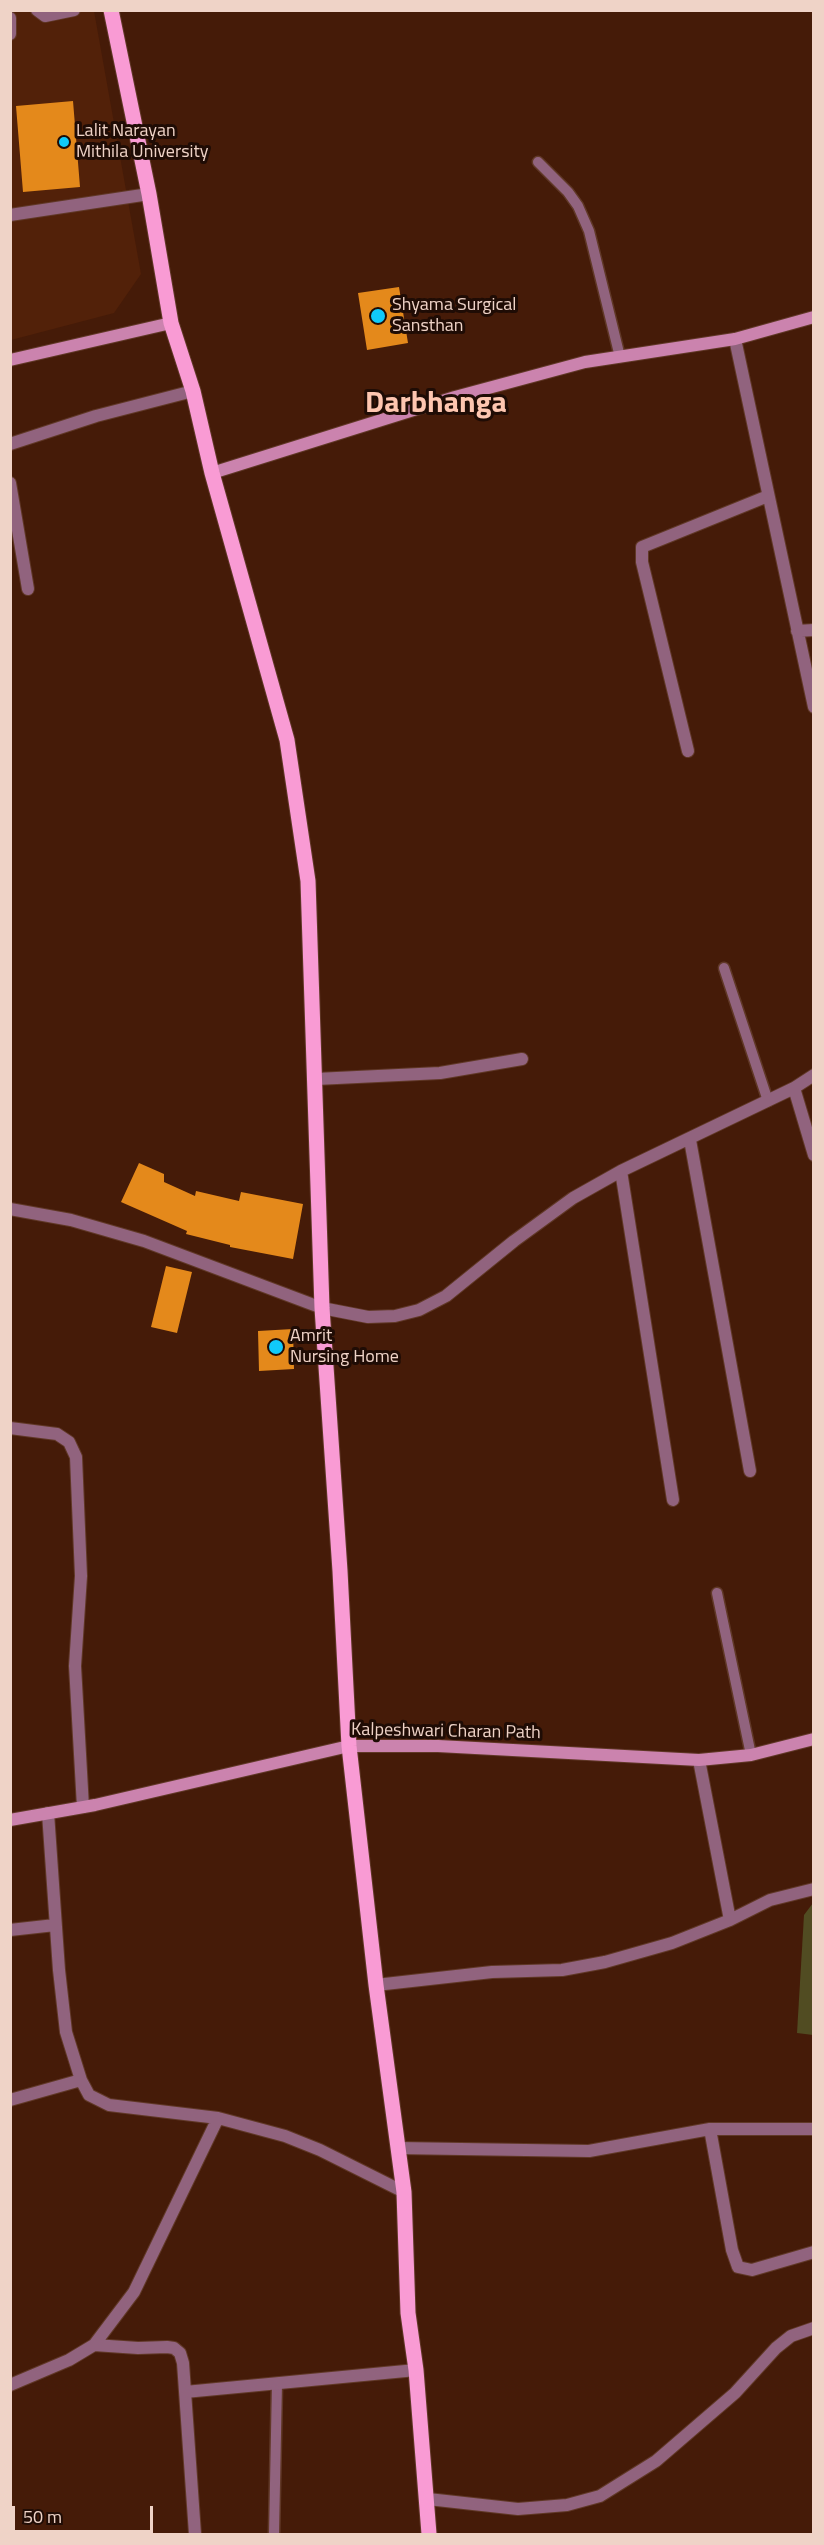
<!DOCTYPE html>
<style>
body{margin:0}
#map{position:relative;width:824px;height:2545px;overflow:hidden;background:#451b08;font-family:"Titillium Web",sans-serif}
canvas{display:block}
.frame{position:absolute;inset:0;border:12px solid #efd3c7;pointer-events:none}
.scale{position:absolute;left:12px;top:2506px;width:141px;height:27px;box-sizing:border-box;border:3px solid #efd3c7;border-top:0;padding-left:8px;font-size:18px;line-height:21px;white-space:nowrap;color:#efd3c7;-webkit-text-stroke:4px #1f0c05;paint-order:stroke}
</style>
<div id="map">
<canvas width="824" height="2545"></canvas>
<div class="frame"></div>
<div class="scale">50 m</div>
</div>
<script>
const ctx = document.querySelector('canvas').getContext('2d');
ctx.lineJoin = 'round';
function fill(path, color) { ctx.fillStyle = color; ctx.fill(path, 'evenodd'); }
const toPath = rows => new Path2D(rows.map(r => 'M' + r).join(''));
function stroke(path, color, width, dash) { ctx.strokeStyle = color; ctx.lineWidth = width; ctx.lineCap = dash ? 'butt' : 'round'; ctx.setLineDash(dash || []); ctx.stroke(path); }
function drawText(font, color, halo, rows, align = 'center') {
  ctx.font = font + ' "Titillium Web",sans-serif'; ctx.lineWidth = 6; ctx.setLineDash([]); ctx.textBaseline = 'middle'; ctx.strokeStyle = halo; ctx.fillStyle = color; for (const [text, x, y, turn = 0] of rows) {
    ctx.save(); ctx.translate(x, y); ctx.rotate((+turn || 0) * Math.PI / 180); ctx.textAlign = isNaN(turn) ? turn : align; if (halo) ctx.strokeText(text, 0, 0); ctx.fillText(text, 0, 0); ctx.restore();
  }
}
const built = toPath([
 [11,11,94,11,141,274,114,313,11,340]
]);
const water = toPath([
 [813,1903,813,2035,797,2033,804,1915]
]);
const building = toPath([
 [73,101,80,187,23,192,16,106],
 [399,287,408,343,367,350,358,293],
 [139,1163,164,1174,164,1182,195,1196,196,1191,239,1201,241,1192,303,1204,293,1259,230,1247,230,1245,186,1234,187,1231,121,1202],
 [166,1266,192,1272,177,1333,151,1327],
 [293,1329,294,1369,259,1371,258,1331]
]);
const lane = toPath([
 [538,162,568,192,578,206,589,231,620,357],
 [724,968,768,1101],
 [717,1593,751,1755],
 [274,2534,277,2383]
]);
const street = toPath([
 [37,10,45,16,74,10],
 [10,18,10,34],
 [10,215,149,194],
 [735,339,814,707],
 [10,444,96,416,193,391],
 [10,483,28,589],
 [797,631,814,630],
 [688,751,642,562,642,547,768,496],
 [316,1079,440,1073,522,1059],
 [794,1088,814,1155],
 [690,1140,750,1471],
 [621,1171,673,1500],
 [10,1209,71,1220,144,1241,322,1308,368,1317,395,1316,419,1310,446,1296,514,1241,573,1198,621,1171,794,1088,814,1075],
 [10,1428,57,1434,69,1442,76,1457,81,1576,75,1666,83,1807],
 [699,1760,730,1920],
 [48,1813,59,1970,66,2032,81,2080,89,2095,109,2105,218,2118,285,2136,320,2150,404,2192],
 [10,1930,55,1925],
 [376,1985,492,1972,562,1970,605,1962,672,1943,730,1920,770,1900,814,1889],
 [10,2100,81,2080],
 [710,2129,732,2250,738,2267,752,2270,814,2252],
 [397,2148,589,2151,710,2129,814,2129],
 [94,2345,138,2348,167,2347,174,2348,180,2353,183,2363,195,2534],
 [10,2385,69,2360,94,2345,134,2292,218,2118],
 [185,2392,416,2370],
 [428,2499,518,2509,567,2505,600,2496,656,2461,735,2393,776,2348,791,2336,814,2328]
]);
const secondary = toPath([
 [10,360,171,323],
 [212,473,455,397,585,362,735,339,814,317],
 [10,1820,95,1805,349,1746,438,1746,699,1760,751,1755,814,1739]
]);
const primary = toPath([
 [111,10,149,194,171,323,193,391,212,473,287,740,308,881,322,1308,340,1571,349,1746,376,1985,404,2192,408,2313,416,2370,429,2534]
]);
const markers = [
 [64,142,6,"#10cafa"],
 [378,316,8,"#10cafa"],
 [276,1347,8,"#10cafa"]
];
const poiNames = [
 ["Lalit Narayan",76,132],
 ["Mithila University",76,153],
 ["Shyama Surgical",392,306],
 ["Sansthan",392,327],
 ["Amrit",290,1337],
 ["Nursing Home",290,1358]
];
const streetNames = [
 ["Kalpeshwari Charan Path",446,1732,1]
];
const townNames = [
 ["Darbhanga",436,405]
];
fill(built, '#522109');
fill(water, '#514c22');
fill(building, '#e4891b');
stroke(lane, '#603827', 13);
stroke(street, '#603827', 14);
stroke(secondary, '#603827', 14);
stroke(primary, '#603827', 17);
stroke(lane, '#91637e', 10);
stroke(street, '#91637e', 12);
stroke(secondary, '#cb83ae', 12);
stroke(primary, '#f99bd4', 15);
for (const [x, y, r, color] of markers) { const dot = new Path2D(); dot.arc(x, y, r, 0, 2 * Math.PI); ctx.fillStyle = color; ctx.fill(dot); stroke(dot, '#1f0c05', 2); }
drawText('18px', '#efd3c7', '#1f0c05', poiNames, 'left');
drawText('18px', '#efd3c7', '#1f0c05', streetNames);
drawText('bold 30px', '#fec6b0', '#1f0c05', townNames);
</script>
